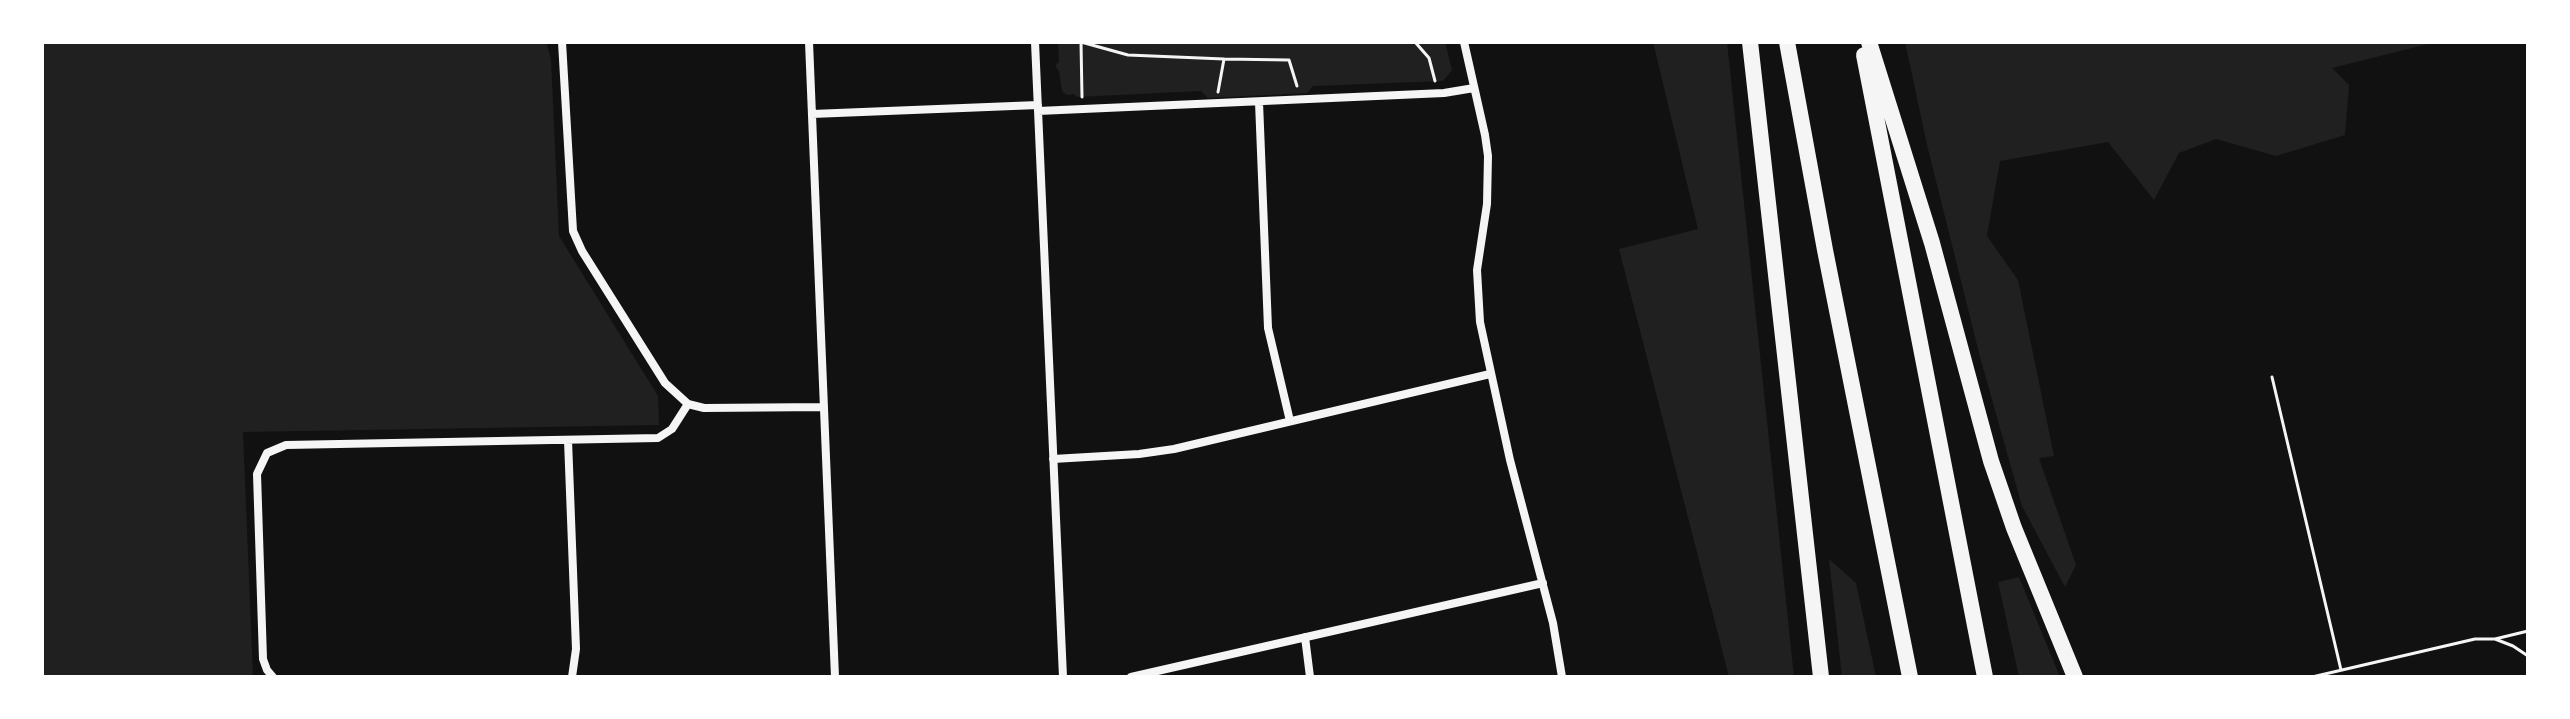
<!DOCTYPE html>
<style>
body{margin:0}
#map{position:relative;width:2570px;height:719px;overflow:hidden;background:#111;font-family:"Titillium Web",sans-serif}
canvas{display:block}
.frame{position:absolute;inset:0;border:44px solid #fff;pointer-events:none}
</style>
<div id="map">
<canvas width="2570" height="719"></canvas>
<div class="frame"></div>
</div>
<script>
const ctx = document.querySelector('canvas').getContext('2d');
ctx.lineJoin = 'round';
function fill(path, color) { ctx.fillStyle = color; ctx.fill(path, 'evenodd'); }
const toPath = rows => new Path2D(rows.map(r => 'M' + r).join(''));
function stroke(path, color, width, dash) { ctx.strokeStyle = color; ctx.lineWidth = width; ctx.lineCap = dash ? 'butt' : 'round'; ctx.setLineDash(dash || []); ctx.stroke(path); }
const green = toPath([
 [42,42,546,42,551,59,559,236,658,396,659,425,243,432,253,677,42,677],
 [1058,42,1445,42,1452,70,1443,81,1313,86,1307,93,1208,98,1201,91,1077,97,1074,94,1067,95,1062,91,1059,71,1055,66,1059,62],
 [1653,42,1727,42,1794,677,1729,677,1619,249,1698,229],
 [1905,42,2436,42,2332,68,2349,85,2345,135,2276,156,2216,139,2179,153,2154,200,2108,142,2000,161,1987,236,2018,280,2054,456,2039,458,2076,565,2065,587,2022,506,1980,357,1927,145],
 [1829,559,1856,583,1876,677,1842,677],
 [2019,577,2060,677,2019,677,1998,582]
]);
const path = toPath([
 [1081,42,1128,55,1224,59],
 [1081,42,1082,97],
 [1415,42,1429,58,1435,81],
 [1218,92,1224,59,1289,60,1297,86],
 [2272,377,2341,670],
 [2495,639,2528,631],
 [2312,677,2475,639,2495,639,2513,646,2528,656]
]);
const minor = toPath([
 [562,42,573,231,582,251,665,383,688,404,704,408,824,407],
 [809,42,835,677],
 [1035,42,1063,677],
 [1464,42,1485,135,1488,156,1487,204,1477,270,1480,322,1510,460,1553,623,1562,677],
 [1259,102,1268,328,1290,421],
 [1038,111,1444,93,1474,88],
 [812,114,1038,105],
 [568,440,576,649,572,677],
 [1053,459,1139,454,1174,449,1490,374],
 [1305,637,1310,677],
 [273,677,267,670,263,659,257,474,267,453,286,445,658,438,672,429,688,404],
 [1131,677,1543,583]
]);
const motorway = toPath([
 [1750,42,1821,677],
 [1787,42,1825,250,1910,677],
 [1869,42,1932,243,1991,461,2014,528,2075,677],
 [1864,55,1985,677]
]);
fill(green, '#202020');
stroke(path, '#f5f5f5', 3);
stroke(minor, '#f5f5f5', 8);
stroke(motorway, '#f5f5f5', 16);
</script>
